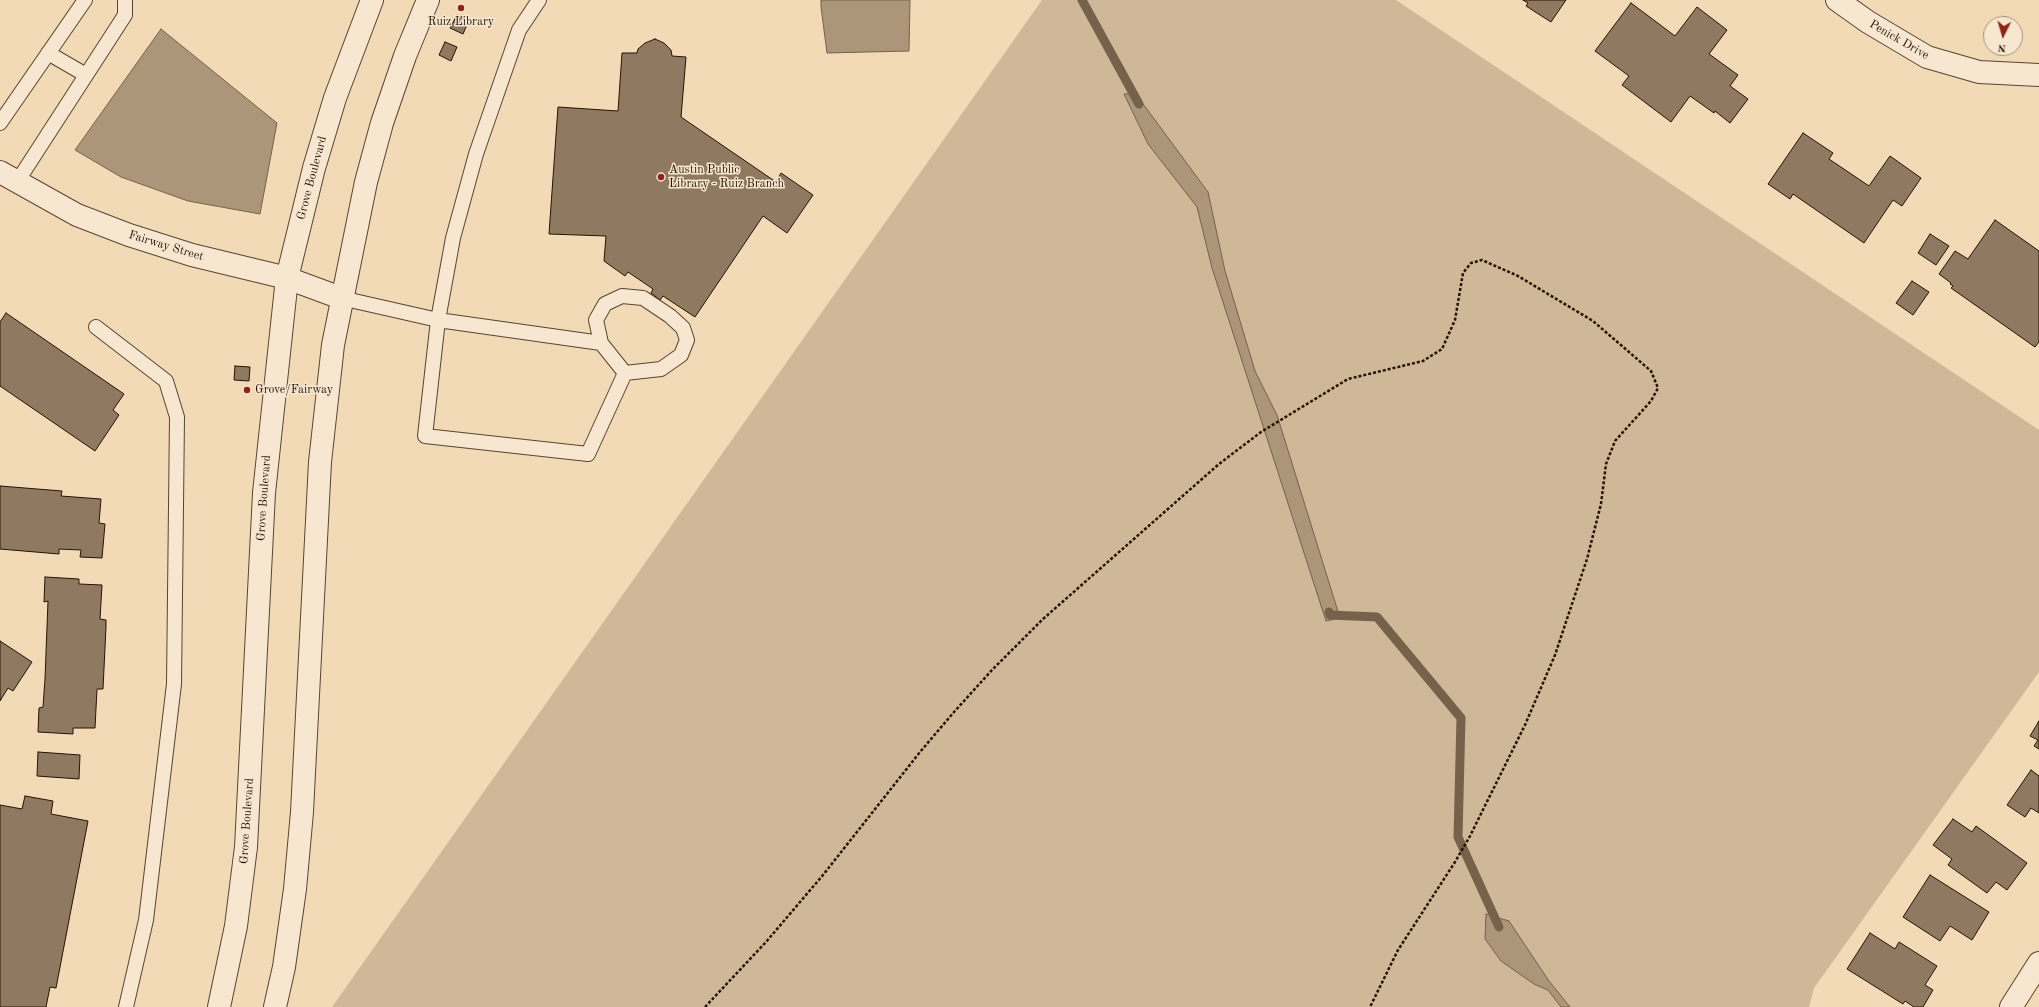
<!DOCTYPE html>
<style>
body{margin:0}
#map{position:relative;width:2039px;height:1007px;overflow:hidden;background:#f2dab7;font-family:"Old Standard TT",serif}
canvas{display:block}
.north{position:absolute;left:1983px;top:16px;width:40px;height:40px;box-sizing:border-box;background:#f7e7d0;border:1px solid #a3927e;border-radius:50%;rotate:185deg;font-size:11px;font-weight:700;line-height:16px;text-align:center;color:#241303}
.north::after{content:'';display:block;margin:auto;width:14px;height:18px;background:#8f2418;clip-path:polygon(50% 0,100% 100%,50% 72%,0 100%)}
</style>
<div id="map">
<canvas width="2039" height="1007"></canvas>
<div class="north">N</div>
</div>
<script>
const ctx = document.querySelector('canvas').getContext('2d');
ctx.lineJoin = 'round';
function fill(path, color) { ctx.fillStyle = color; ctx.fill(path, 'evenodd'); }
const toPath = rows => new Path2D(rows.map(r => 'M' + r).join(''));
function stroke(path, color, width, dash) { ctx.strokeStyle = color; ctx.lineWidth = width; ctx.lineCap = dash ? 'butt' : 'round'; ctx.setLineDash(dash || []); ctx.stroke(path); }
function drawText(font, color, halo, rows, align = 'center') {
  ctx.font = font + ' "Old Standard TT",serif'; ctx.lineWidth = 3; ctx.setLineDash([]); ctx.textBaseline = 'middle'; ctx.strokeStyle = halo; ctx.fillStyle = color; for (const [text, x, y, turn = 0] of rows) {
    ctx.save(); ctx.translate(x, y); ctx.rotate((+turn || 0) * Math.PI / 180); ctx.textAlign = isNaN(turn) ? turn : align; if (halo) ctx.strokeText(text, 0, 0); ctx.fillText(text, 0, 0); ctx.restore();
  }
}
const green = toPath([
 [1042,0,1396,0,2039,430,2039,672,1814,988,1809,1007,332,1007]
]);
const water = toPath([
 [821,0,910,0,909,51,827,53,821,7,821,0],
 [161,29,277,123,260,214,188,201,121,177,75,150,161,29],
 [1135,93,1208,192,1225,271,1255,371,1277,415,1340,618,1326,621,1212,268,1197,207,1148,144,1124,94,1135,93],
 [1486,914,1509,921,1549,981,1570,1007,1561,1007,1548,990,1534,984,1501,961,1485,939,1486,914]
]);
const stream = toPath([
 [1082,0,1139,104],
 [1329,612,1330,615,1377,617,1461,718,1458,837,1499,927]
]);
const building = toPath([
 [1523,0,1566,0,1551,22,1526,6,1528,3,1523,0],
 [1631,3,1675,36,1697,7,1727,30,1709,54,1738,75,1730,86,1748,99,1730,123,1715,111,1714,113,1690,96,1671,122,1622,85,1629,76,1595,51,1631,3],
 [457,15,469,20,463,34,450,28,457,15],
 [655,39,664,43,671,50,672,56,686,57,681,117,776,182,781,173,813,195,787,233,763,216,695,317,663,296,660,300,651,293,653,289,628,272,625,276,604,261,606,236,549,234,558,107,618,111,622,53,637,53,638,49,645,43,655,39],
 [445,42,457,47,451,61,439,55,445,42],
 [1803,133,1833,153,1829,159,1869,186,1890,156,1921,178,1902,206,1893,200,1864,243,1793,194,1790,199,1768,184,1803,133],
 [1995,220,2039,251,2039,342,2035,347,1951,288,1953,286,1950,284,1951,283,1939,274,1955,251,1968,259,1995,220],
 [1930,234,1949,246,1936,265,1918,253,1930,234],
 [1912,281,1929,292,1913,315,1896,303,1912,281],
 [6,313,124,394,113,410,119,415,95,451,0,386,0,322,6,313],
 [235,366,250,367,249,381,234,380,235,366],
 [0,486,62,491,61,496,101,499,99,523,105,524,102,558,80,557,81,550,59,549,59,554,0,549,0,486],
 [45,577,79,579,79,584,102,585,100,619,106,620,106,627,103,689,97,689,95,728,73,728,73,734,38,732,39,708,43,707,45,679,48,601,44,602,45,577],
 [0,641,32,662,13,691,8,688,0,701,0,641],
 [2039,721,2039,749,2034,746,2038,740,2030,736,2039,721],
 [38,752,80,755,79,779,37,776,38,752],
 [2031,770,2039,776,2039,813,2031,808,2025,817,2007,805,2031,770],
 [25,796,53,801,51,814,88,821,56,988,50,987,46,1007,0,1007,0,805,22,809,25,796],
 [1953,819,1972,832,1976,826,2027,863,2007,890,1996,882,1987,893,1948,865,1952,859,1933,845,1953,819],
 [1930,875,1989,912,1972,940,1950,926,1940,941,1903,917,1930,875],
 [1870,933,1895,949,1899,942,1937,966,1925,985,1933,990,1923,1007,1914,1007,1905,1001,1903,1004,1847,969,1870,933]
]);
const path = toPath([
 [705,1007,766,942,823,875,920,752,954,712,992,670,1043,619,1219,464,1261,432,1348,379,1423,361,1442,349,1455,320,1463,273,1471,263,1482,260,1518,276,1593,321,1651,371,1658,388,1651,401,1615,441,1606,464,1601,504,1587,559,1555,655,1525,725,1470,836,1455,862,1398,950,1370,1007]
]);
const service = toPath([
 [539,0,519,30,476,154,453,238,438,320,425,436,588,454,625,373],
 [48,53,86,75],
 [0,123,85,0],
 [17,182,125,15,125,0],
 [341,298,438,320,601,343,625,373,661,369,681,355,687,340,683,328,670,316,643,298,622,296,605,304,596,320,601,343],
 [96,327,166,381,177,417,174,684,146,920,126,1007]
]);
const minor = toPath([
 [1837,0,1868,22,1927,57,1979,72,2039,75],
 [0,172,77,215,129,235,192,255,287,278,341,298],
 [2011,1007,2039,963]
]);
const tertiary = toPath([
 [219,1007,236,926,246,847,264,493,287,278,314,168,335,98,372,0],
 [275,1007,284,967,295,889,302,812,320,462,333,345,366,182,382,123,405,56,428,0]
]);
const markers = [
 [461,8,4,"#8f2418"],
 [661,177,4,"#8f2418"],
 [247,390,4,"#8f2418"]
];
const poiNames = [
 ["Ruiz Library",461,22,"center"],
 ["Austin Public",669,170],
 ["Library - Ruiz Branch",669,184],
 ["Grove/Fairway",255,390]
];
const streetNames = [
 ["Penick Drive",1899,40,30],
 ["Grove Boulevard",312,178,-75],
 ["Fairway Street",166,246,17],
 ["Grove Boulevard",264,498,-86],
 ["Grove Boulevard",247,821,-86]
];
fill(green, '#cfb898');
fill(water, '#ac967a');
stroke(water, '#76624a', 1);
stroke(stream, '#76624a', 9);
fill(building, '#8f7a61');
stroke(building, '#241303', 1);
stroke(service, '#584530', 16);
stroke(minor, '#584530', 24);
stroke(tertiary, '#584530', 24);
stroke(path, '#241303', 2.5, [3, 2]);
stroke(service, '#f7e7d0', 14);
stroke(minor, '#f7e7d0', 22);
stroke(tertiary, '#f7e7d0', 22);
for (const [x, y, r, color] of markers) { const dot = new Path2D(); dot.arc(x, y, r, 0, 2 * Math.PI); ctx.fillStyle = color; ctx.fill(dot); stroke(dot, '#f7e7d0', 1.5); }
drawText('12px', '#241303', '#f7e7d0', poiNames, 'left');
drawText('12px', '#241303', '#f7e7d0', streetNames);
</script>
